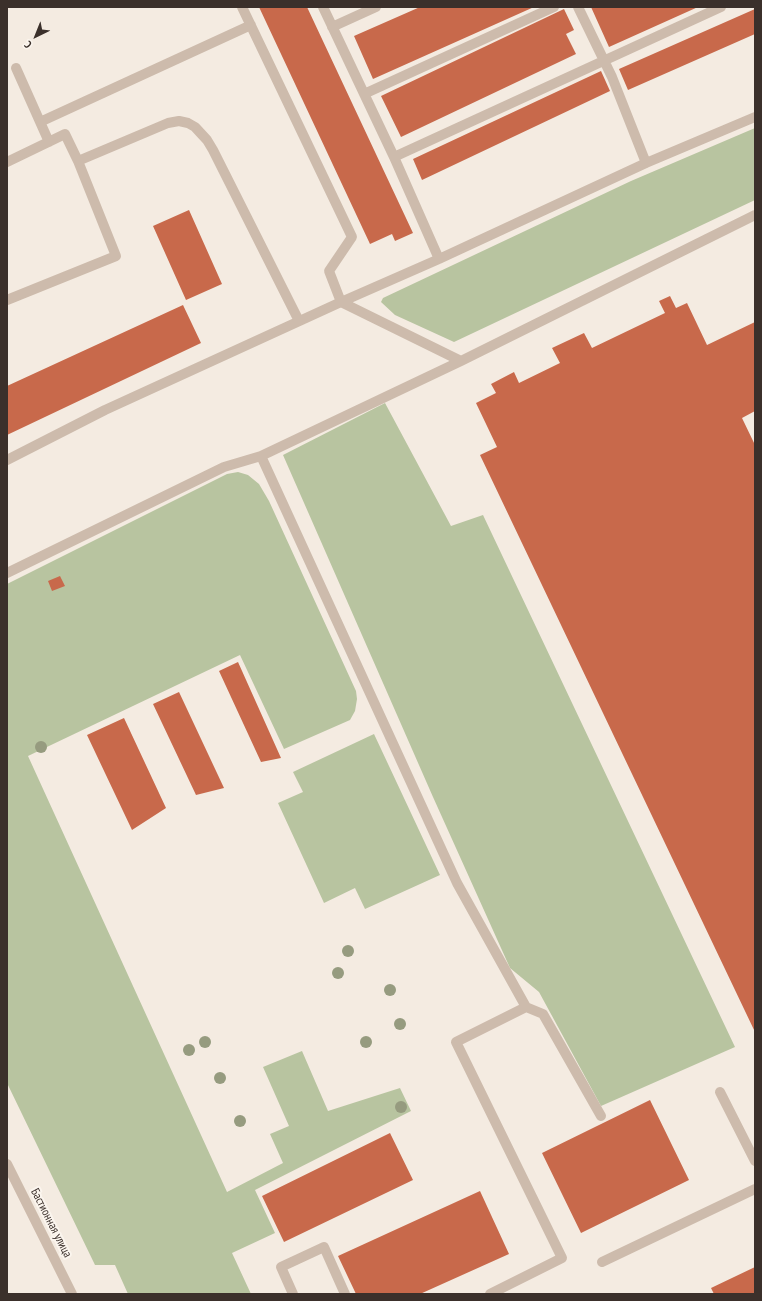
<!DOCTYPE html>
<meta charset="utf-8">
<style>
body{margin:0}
#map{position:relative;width:762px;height:1301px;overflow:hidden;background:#f4ebe1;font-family:"PT Sans Narrow",sans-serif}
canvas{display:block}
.frame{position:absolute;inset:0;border:8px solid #3b302b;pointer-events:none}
.north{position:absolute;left:16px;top:16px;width:40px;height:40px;-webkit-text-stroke:3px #fbf5ee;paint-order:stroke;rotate:223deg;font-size:11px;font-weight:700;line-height:16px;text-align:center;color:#3b302b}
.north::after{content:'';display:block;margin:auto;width:14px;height:18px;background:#3b302b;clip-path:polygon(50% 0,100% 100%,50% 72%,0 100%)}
</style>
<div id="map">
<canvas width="762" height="1301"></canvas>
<div class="frame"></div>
<div class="north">С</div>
</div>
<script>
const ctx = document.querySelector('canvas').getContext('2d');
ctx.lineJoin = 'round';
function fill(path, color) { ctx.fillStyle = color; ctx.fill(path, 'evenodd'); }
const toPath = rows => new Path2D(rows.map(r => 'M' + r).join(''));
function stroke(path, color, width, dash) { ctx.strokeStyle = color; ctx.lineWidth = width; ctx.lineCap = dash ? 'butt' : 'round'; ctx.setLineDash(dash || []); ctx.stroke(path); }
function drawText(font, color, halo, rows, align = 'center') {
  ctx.font = font + ' "PT Sans Narrow",sans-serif'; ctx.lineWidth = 4; ctx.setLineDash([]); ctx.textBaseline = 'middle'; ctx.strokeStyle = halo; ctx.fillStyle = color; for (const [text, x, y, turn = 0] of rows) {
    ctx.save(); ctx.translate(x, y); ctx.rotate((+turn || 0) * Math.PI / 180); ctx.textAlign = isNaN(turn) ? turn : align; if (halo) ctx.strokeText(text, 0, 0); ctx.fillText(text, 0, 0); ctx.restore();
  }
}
const green = toPath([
 [755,128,755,200,454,342,395,315,381,302,383,298,631,181],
 [385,403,451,526,483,515,735,1047,601,1106,539,992,510,968,433,797,283,455],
 [238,472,248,475,259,484,269,501,356,691,357,699,355,711,350,720,284,749,240,655,28,756,227,1192,283,1163,270,1134,289,1126,263,1067,302,1051,328,1111,400,1088,411,1111,255,1190,275,1233,232,1253,251,1294,128,1294,115,1265,95,1265,7,1083,7,584,227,474],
 [374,734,440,875,365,909,355,888,324,903,278,803,303,792,293,772]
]);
const building = toPath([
 [259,7,307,7,413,233,395,241,392,234,370,244],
 [420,7,534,7,373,79,354,36],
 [591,7,698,7,609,47],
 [564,9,574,30,566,34,576,54,401,137,381,96],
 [755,9,755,34,628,90,619,69],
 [601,71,610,91,422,180,413,159],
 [189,210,222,284,186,300,153,226],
 [670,296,676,308,687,303,707,345,755,322,755,411,742,418,755,445,755,1032,480,455,497,447,476,403,496,393,491,384,514,372,519,383,560,363,552,348,584,333,592,348,665,313,659,301],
 [183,305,201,343,7,435,7,386],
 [60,576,65,586,52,591,48,581],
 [238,662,281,758,261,762,219,671],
 [179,692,224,788,196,795,153,704],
 [124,718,166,808,132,830,87,735],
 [650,1100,689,1180,581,1233,542,1153],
 [390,1133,413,1180,284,1242,262,1196],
 [480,1191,509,1254,420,1294,356,1294,338,1256],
 [755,1267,755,1294,714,1294,711,1288]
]);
const minor = toPath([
 [242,7,352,237,329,271,341,302,461,361],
 [323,7,394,157,439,259],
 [578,7,612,77,646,163],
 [332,27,376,7],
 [16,68,49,142],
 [364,94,554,7],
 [40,122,251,25],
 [394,157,721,7],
 [78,161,168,123,179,121,188,123,195,127,207,140,213,150,299,321],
 [7,162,65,134,78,161,116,256,7,300],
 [261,456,461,361,755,215],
 [7,460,105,410,341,302,439,259,646,163,755,117],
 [7,573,224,467,261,456,457,883,526,1007,543,1014,601,1116],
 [720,1092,755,1161],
 [7,1164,72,1294],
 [602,1262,755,1189],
 [293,1294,281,1267,324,1247,345,1294],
 [490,1294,562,1258,456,1042,526,1007]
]);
const trees = [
 [41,747],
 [348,951],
 [338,973],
 [390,990],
 [400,1024],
 [205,1042],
 [366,1042],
 [189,1050],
 [220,1078],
 [401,1107],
 [240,1121]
];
const streetNames = [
 ["Бастионная улица",51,1223,63]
];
fill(green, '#b8c4a0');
fill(building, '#c8694b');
stroke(minor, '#cdbbac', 10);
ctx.fillStyle = '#969b7f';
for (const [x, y] of trees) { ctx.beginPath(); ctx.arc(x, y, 6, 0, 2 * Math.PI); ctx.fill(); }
drawText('12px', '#3b302b', '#fbf5ee', streetNames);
</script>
